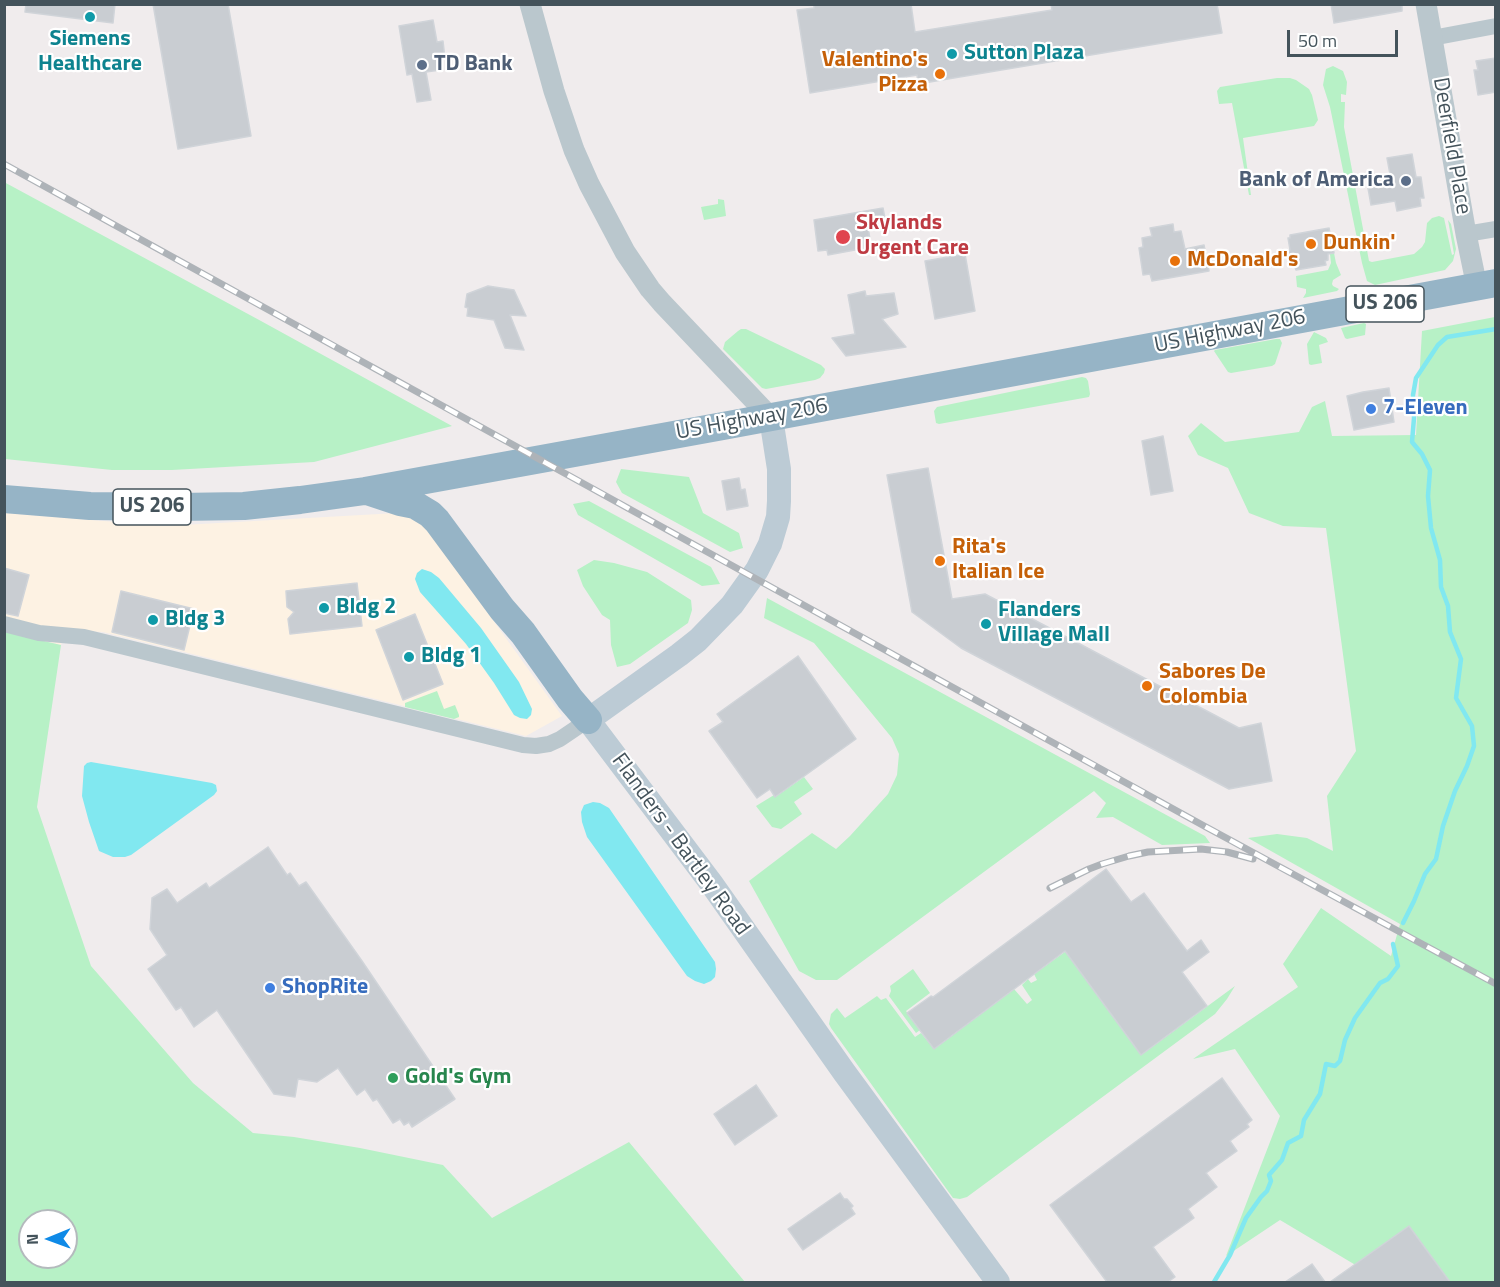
<!DOCTYPE html>
<style>
body{margin:0}
#map{position:relative;width:1500px;height:1287px;overflow:hidden;background:#f0eced;font-family:"Titillium Web",sans-serif}
canvas{display:block}
.frame{position:absolute;inset:0;border:6px solid #44535b;pointer-events:none}
.north{position:absolute;left:18px;top:1209px;width:60px;height:60px;box-sizing:border-box;background:#fff;border:2px solid #b4babd;border-radius:50%;rotate:269deg;font-size:16px;font-weight:700;line-height:24px;text-align:center;color:#44535b}
.north::after{content:'';display:block;margin:auto;width:21px;height:27px;background:#0f8ae7;clip-path:polygon(50% 0,100% 100%,50% 72%,0 100%)}
.scale{position:absolute;left:1287px;top:30px;width:111px;height:27px;box-sizing:border-box;border:3px solid #44535b;border-top:0;padding-left:8px;font-size:18px;line-height:21px;white-space:nowrap;color:#44535b;-webkit-text-stroke:4px #fff;paint-order:stroke}
</style>
<div id="map">
<canvas width="1500" height="1287"></canvas>
<div class="frame"></div>
<div class="north">N</div>
<div class="scale">50 m</div>
</div>
<script>
const ctx = document.querySelector('canvas').getContext('2d');
ctx.lineJoin = 'round';
function fill(path, color) { ctx.fillStyle = color; ctx.fill(path, 'evenodd'); }
const toPath = rows => new Path2D(rows.map(r => 'M' + r).join(''));
function stroke(path, color, width, dash) { ctx.strokeStyle = color; ctx.lineWidth = width; ctx.lineCap = dash ? 'butt' : 'round'; ctx.setLineDash(dash || []); ctx.stroke(path); }
function drawText(font, color, halo, rows, align = 'center') {
  ctx.font = font + ' "Titillium Web",sans-serif'; ctx.lineWidth = 4.5; ctx.setLineDash([]); ctx.textBaseline = 'middle'; ctx.strokeStyle = halo; ctx.fillStyle = color; for (const [text, x, y, turn = 0] of rows) {
    ctx.save(); ctx.translate(x, y); ctx.rotate((+turn || 0) * Math.PI / 180); ctx.textAlign = isNaN(turn) ? turn : align; if (halo) ctx.strokeText(text, 0, 0); ctx.fillText(text, 0, 0); ctx.restore();
  }
}
const commercial = toPath([
 [415,512,562,716,526,736,103,632,65,630,61,645,5,632,5,513,165,526]
]);
const green = toPath([
 [1333,66,1343,71,1347,82,1346,95,1341,94,1341,102,1345,102,1344,127,1369,261,1372,262,1414,254,1422,247,1425,242,1427,223,1432,218,1439,216,1444,218,1452,255,1454,254,1448,220,1451,224,1456,249,1453,261,1445,270,1375,285,1367,281,1362,263,1330,107,1323,85,1326,69],
 [1277,78,1290,78,1296,80,1309,89,1312,95,1318,120,1314,126,1243,138,1251,195,1249,195,1232,103,1219,104,1217,91,1220,87],
 [4,182,261,321,452,426,314,462,172,470,112,470,5,459],
 [718,199,724,200,726,216,704,220,701,207,718,204],
 [1334,253,1336,263,1341,275,1333,280,1332,284,1333,286,1339,289,1337,291,1303,298,1306,293,1306,289,1297,287,1296,276,1328,270,1331,263,1330,254],
 [1495,317,1495,1282,1384,1282,1280,1220,1226,1256,1280,1116,1235,1049,1193,1059,1298,987,1283,964,1321,908,1391,956,1400,924,1248,838,1277,834,1307,838,1333,851,1327,796,1356,751,1326,528,1283,526,1249,513,1228,468,1198,455,1188,436,1201,423,1225,442,1299,432,1312,407,1325,401,1332,436,1416,435,1422,331],
 [1364,323,1366,324,1365,335,1347,339,1345,338,1341,328],
 [741,329,746,329,821,365,825,369,824,373,820,378,815,380,766,389,762,388,723,349,725,342,738,331],
 [1314,332,1326,338,1328,342,1319,345,1322,363,1311,365,1309,364,1307,344],
 [1276,339,1280,339,1282,343,1275,364,1272,366,1231,373,1228,372,1214,351,1215,350],
 [1082,377,1086,378,1088,381,1090,394,1089,397,939,424,936,423,934,411,937,407],
 [621,469,689,477,703,513,739,533,743,548,730,552,622,493,616,482],
 [589,501,711,567,720,584,702,586,578,515,573,504],
 [594,560,614,563,647,572,691,600,692,610,688,623,630,664,617,667,611,645,610,620,602,615,583,586,577,570],
 [767,598,1205,836,1210,843,1162,845,1113,817,1096,818,1106,803,1094,791,837,980,816,980,799,971,749,881,812,833,836,849,850,836,888,794,897,775,899,754,892,738,814,643,764,618],
 [5,632,61,645,37,807,91,966,193,1083,253,1133,294,1137,360,1148,443,1165,492,1218,629,1142,745,1282,5,1282],
 [30,1221,66,1221,66,1257,30,1257],
 [437,691,444,709,455,705,459,715,459,717,454,719,405,707,405,703],
 [804,777,813,789,794,802,802,814,781,829,772,827,756,806,774,795,775,797],
 [1069,949,1074,963,1141,1055,1235,986,1227,999,1215,1014,967,1197,960,1199,953,1198,831,1028,829,1024,831,1014,837,1008,845,1018,877,996,881,1000,886,998,915,1037,921,1033,934,1049,1014,989,1027,1004,1032,1000,1022,985,1028,979,1031,983,1037,980,1034,974],
 [913,969,930,993,906,1011,920,1030,916,1033,889,996,891,991,890,986]
]);
const water = toPath([
 [422,569,431,572,439,578,481,628,519,682,532,709,531,715,527,719,520,718,514,715,494,683,466,644,420,592,415,579,417,573],
 [91,762,212,783,216,785,217,791,214,795,131,855,125,857,113,857,99,851,89,822,82,796,84,766,87,763],
 [593,802,600,803,609,808,715,962,716,969,715,977,711,981,704,984,695,981,687,976,587,837,582,822,581,812,584,805]
]);
const stream = toPath([
 [1403,923,1414,901,1425,874,1436,859,1443,826,1455,791,1467,766,1474,746,1472,726,1456,698,1461,659,1450,632,1448,606,1441,587,1440,560,1431,528,1428,496,1430,470,1422,454,1412,442,1414,418,1413,395,1416,378,1438,345,1447,337,1496,329],
 [1214,1282,1230,1255,1246,1218,1261,1197,1267,1191,1271,1181,1269,1175,1282,1160,1288,1143,1301,1136,1304,1120,1320,1094,1326,1064,1335,1066,1340,1061,1345,1040,1355,1018,1380,983,1388,979,1398,966,1393,944]
]);
const building = toPath([
 [26,4,115,4,113,23,25,12,26,4],
 [153,4,228,4,251,136,178,149,153,4],
 [814,4,911,4,915,32,1052,10,1051,4,1217,4,1222,33,918,84,917,75,810,93,797,10,814,8,814,4],
 [1331,4,1402,4,1402,11,1334,23,1331,4],
 [433,20,437,42,443,41,445,59,438,60,440,70,426,72,431,100,417,102,412,74,407,75,399,26,433,20],
 [1496,58,1496,92,1478,95,1474,70,1478,70,1476,61,1496,58],
 [1412,154,1416,177,1421,177,1424,198,1420,198,1421,206,1397,211,1395,201,1371,205,1368,188,1392,185,1387,158,1412,154],
 [883,208,886,224,868,226,871,247,828,255,827,250,818,251,814,220,883,208],
 [1173,224,1174,232,1181,231,1185,249,1204,245,1209,271,1152,281,1150,274,1143,275,1139,248,1143,247,1142,238,1152,236,1150,228,1173,224],
 [1329,228,1334,253,1328,254,1328,260,1325,261,1326,265,1296,270,1293,262,1289,263,1286,251,1290,250,1288,238,1290,238,1290,235,1329,228],
 [965,254,975,311,935,319,925,261,965,254],
 [488,286,514,290,526,316,510,315,524,350,505,348,494,320,467,316,468,308,465,307,467,294,488,286],
 [865,291,866,296,894,293,898,314,882,319,906,347,846,356,832,338,855,334,848,295,865,291],
 [1389,388,1394,422,1354,430,1347,396,1363,392,1389,388],
 [1163,436,1173,491,1151,495,1142,441,1163,436],
 [928,468,952,599,985,594,1239,728,1261,723,1272,781,1229,789,961,648,912,612,887,475,928,468],
 [739,478,741,490,745,489,748,506,727,510,722,481,739,478],
 [4,568,29,575,18,616,4,613,4,568],
 [357,583,362,626,290,634,288,619,294,612,287,607,286,591,357,583],
 [121,591,194,609,184,650,112,632,121,591],
 [415,614,443,684,403,700,376,630,415,614],
 [798,656,856,739,775,797,770,789,757,798,709,731,723,722,717,714,798,656],
 [268,847,287,875,290,873,299,886,306,882,362,961,455,1099,412,1127,409,1122,404,1125,400,1119,393,1123,377,1099,373,1101,365,1089,357,1095,338,1068,317,1082,298,1079,295,1097,274,1094,217,1010,194,1027,181,1007,176,1010,148,969,167,955,150,929,152,898,167,889,177,903,206,883,209,888,268,847],
 [1106,869,1131,902,1144,893,1187,951,1201,940,1209,952,1182,972,1207,1006,1141,1055,1065,951,934,1049,907,1013,931,996,933,997,1106,869],
 [1222,1078,1252,1120,1247,1124,1249,1127,1230,1141,1237,1151,1206,1173,1217,1187,1188,1209,1194,1218,1153,1247,1175,1277,1168,1282,1107,1282,1050,1205,1222,1078],
 [756,1085,777,1116,735,1145,714,1114,756,1085],
 [840,1193,844,1199,847,1199,853,1206,851,1208,855,1214,803,1250,788,1229,840,1193],
 [1409,1226,1450,1282,1330,1282,1409,1226],
 [1312,1264,1325,1282,1285,1282,1312,1264]
]);
const minor = toPath([
 [1432,38,1496,26],
 [1466,234,1496,229],
 [4,624,39,633,84,637,523,745,536,746,549,744,560,739,588,720]
]);
const tertiary = toPath([
 [530,4,554,91,574,150,589,184,625,252,650,289,662,303,771,418],
 [1426,4,1466,234,1477,287]
]);
const secondary = toPath([
 [771,418,779,469,779,501,778,517,770,544,757,570,732,605,698,640,679,655,588,720,711,883,844,1072,998,1282]
]);
const trunk = toPath([
 [370,492,400,502,415,505,430,514,437,521,502,609,523,633,570,699,588,720],
 [4,499,90,506,177,507,244,506,300,500,365,491,723,426,1496,283]
]);
const rail = toPath([
 [4,164,1206,827,1496,984],
 [1050,888,1089,869,1102,864,1129,856,1148,852,1201,849,1227,852,1253,859]
]);
const markers = [
 [90,17,6,"#0f9aa8"],
 [952,54,6,"#0f9aa8"],
 [422,65,6,"#5c6f8a"],
 [940,74,6,"#e8710a"],
 [1406,181,6,"#5c6f8a"],
 [843,237,8,"#e0444e"],
 [1311,244,6,"#e8710a"],
 [1175,261,6,"#e8710a"],
 [1371,409,6,"#3f7fe0"],
 [940,561,6,"#e8710a"],
 [324,608,6,"#0f9aa8"],
 [153,620,6,"#0f9aa8"],
 [986,624,6,"#0f9aa8"],
 [409,657,6,"#0f9aa8"],
 [1147,686,6,"#e8710a"],
 [270,988,6,"#3f7fe0"],
 [393,1078,6,"#2e9e5b"]
];
const shields = [
 [1385,304,78],
 [152,507,78]
];
const shieldNames = [
 ["US 206",1385,304],
 ["US 206",152,507]
];
const cultureNames = [
 ["Siemens",90,40,"center"],
 ["Healthcare",90,65,"center"],
 ["Sutton Plaza",964,54],
 ["Bldg 2",336,608],
 ["Flanders",998,611],
 ["Village Mall",998,636],
 ["Bldg 3",165,620],
 ["Bldg 1",421,657]
];
const foodNames = [
 ["Valentino's",928,61,"right"],
 ["Pizza",928,86,"right"],
 ["Dunkin'",1323,244],
 ["McDonald's",1187,261],
 ["Rita's",952,548],
 ["Italian Ice",952,573],
 ["Sabores De",1159,673],
 ["Colombia",1159,698]
];
const serviceNames = [
 ["TD Bank",434,65],
 ["Bank of America",1394,181,"right"]
];
const streetNames = [
 ["Deerfield Place",1451,146,80],
 ["US Highway 206",1230,332,-11],
 ["US Highway 206",752,420,-10],
 ["Flanders - Bartley Road",680,845,54]
];
const healthNames = [
 ["Skylands",856,224],
 ["Urgent Care",856,249]
];
const shopNames = [
 ["7-Eleven",1383,409],
 ["ShopRite",282,988]
];
const leisureNames = [
 ["Gold's Gym",405,1078]
];
fill(commercial, '#fdf2e3');
fill(green, '#b7f1c6');
fill(water, '#81e8f0');
stroke(stream, '#81e8f0', 4.5);
fill(building, '#c9cdd2');
stroke(building, '#d0d4d9', 1.5);
stroke(minor, '#bac7cd', 16);
stroke(tertiary, '#bac7cd', 21);
stroke(secondary, '#bccbd5', 24);
stroke(trunk, '#96b4c6', 28);
stroke(rail, '#aeb3b8', 7);
stroke(rail, '#fff', 4.5, [14]);
for (const [x, y, r, color] of markers) { const dot = new Path2D(); dot.arc(x, y, r, 0, 2 * Math.PI); ctx.fillStyle = color; ctx.fill(dot); stroke(dot, '#fff', 2); }
for (const [x, y, w] of shields) { const box = new Path2D(); box.roundRect(x - w / 2, y - 18, w, 36, 4.5); ctx.fillStyle = '#fff'; ctx.fill(box); stroke(box, '#44535b', 1.5); }
drawText('bold 21px', '#44535b', null, shieldNames);
drawText('bold 22px', '#0d838f', '#fff', cultureNames, 'left');
drawText('bold 22px', '#c56008', '#fff', foodNames, 'left');
drawText('bold 22px', '#4e5e75', '#fff', serviceNames, 'left');
drawText('22px', '#44535b', '#fff', streetNames);
drawText('bold 22px', '#be3a42', '#fff', healthNames, 'left');
drawText('bold 22px', '#366cbe', '#fff', shopNames, 'left');
drawText('bold 22px', '#27864d', '#fff', leisureNames, 'left');
</script>
